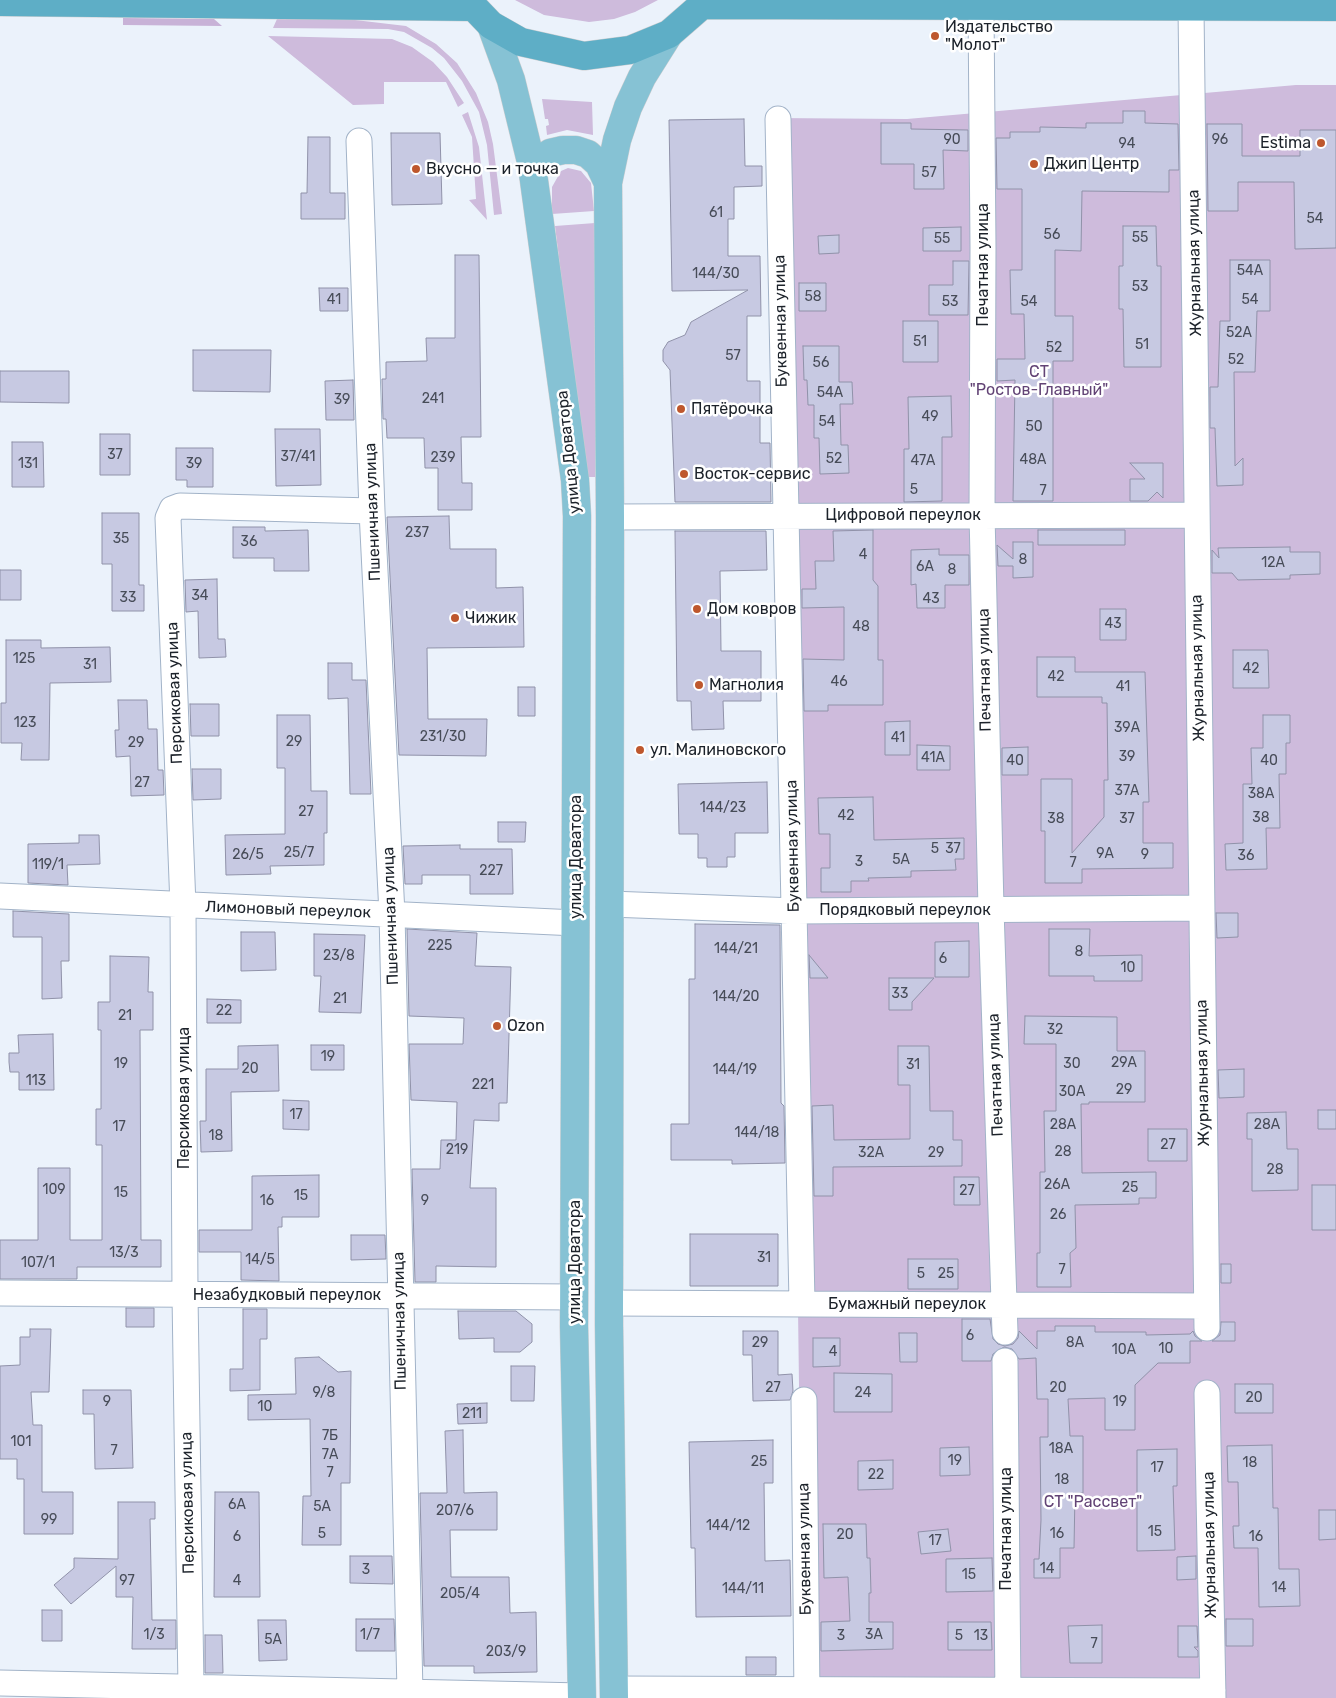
<!DOCTYPE html>
<meta charset="utf-8">
<style>
body{margin:0}
canvas{display:block;background:#ebf2fb}
</style>
<canvas width="1336" height="1698"></canvas>
<script>
const ctx = document.querySelector('canvas').getContext('2d');
ctx.lineJoin = 'round';
function fill(path, color) { ctx.fillStyle = color; ctx.fill(path, 'evenodd'); }
const toPath = rows => new Path2D(rows.map(r => 'M' + r).join(''));
function stroke(path, color, width, dash) { ctx.strokeStyle = color; ctx.lineWidth = width; ctx.lineCap = dash ? 'butt' : 'round'; ctx.setLineDash(dash || []); ctx.stroke(path); }
function drawText(font, color, halo, rows, align = 'center') {
  ctx.font = font + ' Rubik,sans-serif'; ctx.lineWidth = 5; ctx.setLineDash([]); ctx.textBaseline = 'middle'; ctx.strokeStyle = halo; ctx.fillStyle = color; for (const [text, x, y, turn = 0] of rows) {
    ctx.save(); ctx.translate(x, y); ctx.rotate((+turn || 0) * Math.PI / 180); ctx.textAlign = isNaN(turn) ? turn : align; if (halo) ctx.strokeText(text, 0, 0); ctx.fillText(text, 0, 0); ctx.restore();
  }
}
const green = toPath([
 [515,0,658,0,635,12,614,19,589,22,544,15],
 [338,18,406,26,436,44,457,63,476,93,488,122,493,144,502,214,494,215,487,145,479,112,462,81,444,58,432,48,404,32,388,29,273,28,277,19],
 [268,36,392,39,412,47,433,62,447,77,464,103,458,107,446,82,384,82,384,104,353,105],
 [1296,85,1336,85,1336,1698,803,1698,798,1308,772,118,907,119],
 [542,99,592,102,593,135,567,130,547,135,546,126,549,125,548,119,545,119],
 [468,112,479,147,487,220,469,200,476,199,472,137,462,115],
 [568,168,581,171,591,183,594,211,552,214,552,187,561,171],
 [595,223,595,477,586,477,555,226]
]);
const forest = toPath([
 [123,18,214,19,222,26,123,25]
]);
const building = toPath([
 [1123,111,1145,111,1145,123,1178,124,1179,170,1169,170,1169,192,1082,191,1081,251,1055,250,1055,316,1073,316,1073,361,1053,361,1053,501,1013,501,1015,380,997,381,997,359,1025,359,1024,314,1011,314,1010,270,1022,270,1022,189,997,189,996,138,1010,138,1010,132,1040,132,1040,127,1086,128,1086,123,1123,123,1123,111],
 [744,119,745,166,762,166,762,186,734,187,734,219,728,219,728,256,760,256,761,316,747,316,747,381,760,381,760,443,770,443,771,502,675,502,670,370,663,361,663,350,668,342,685,335,691,322,748,290,672,291,669,120,744,119],
 [881,123,911,123,911,129,968,130,968,151,943,150,944,189,914,189,914,164,881,164,881,123],
 [1207,124,1242,124,1242,156,1300,156,1300,130,1336,130,1336,248,1295,249,1294,182,1238,182,1238,211,1208,211,1207,124],
 [391,133,440,133,442,204,392,205,391,133],
 [308,137,330,137,330,193,345,193,345,219,301,219,301,193,307,193,308,137],
 [1123,226,1156,226,1157,266,1161,266,1161,367,1124,367,1123,309,1119,309,1119,266,1123,266,1123,226],
 [961,227,961,251,923,251,923,228,961,227],
 [839,235,839,253,819,254,818,236,839,235],
 [455,255,479,255,481,437,461,437,462,483,472,483,472,510,438,510,438,468,425,468,424,438,387,438,386,419,383,419,382,379,386,379,386,362,427,361,426,338,455,338,455,255],
 [1230,260,1270,260,1270,311,1257,311,1255,372,1234,372,1235,466,1243,458,1243,485,1217,486,1215,428,1210,428,1210,387,1218,387,1220,321,1230,321,1230,260],
 [953,261,969,261,968,315,929,315,929,285,953,285,953,261],
 [799,283,826,283,826,311,799,311,799,283],
 [319,288,348,288,348,311,320,311,319,288],
 [903,321,938,321,938,362,903,362,903,321],
 [803,346,839,346,839,382,852,382,853,404,840,404,841,445,848,445,849,473,820,474,819,438,814,438,814,405,808,405,807,380,804,380,803,346],
 [193,350,271,350,270,392,193,391,193,350],
 [0,371,69,371,69,403,0,402,0,371],
 [353,380,354,420,326,420,325,381,353,380],
 [951,396,952,437,942,437,942,501,904,502,904,449,909,449,908,397,951,396],
 [275,429,320,429,321,485,276,486,275,429],
 [100,434,130,434,130,475,100,475,100,434],
 [12,442,43,442,44,487,12,487,12,442],
 [176,448,213,448,213,487,187,487,187,480,176,480,176,448],
 [1130,463,1163,463,1163,498,1157,492,1148,501,1130,501,1130,479,1145,479,1130,463],
 [102,513,139,513,139,585,144,585,144,611,112,611,112,564,102,564,102,513],
 [449,516,450,549,496,549,496,588,523,587,524,647,427,648,428,719,487,719,486,756,399,755,387,517,449,516],
 [233,527,265,527,265,531,308,530,309,571,274,571,274,558,233,558,233,527],
 [873,530,873,580,878,586,878,660,883,660,883,705,828,705,828,711,804,711,803,659,844,660,844,607,802,608,802,589,816,589,815,561,834,561,833,531,873,530],
 [1038,530,1125,530,1125,545,1038,545,1038,530],
 [675,531,766,531,767,570,720,571,721,651,761,651,761,701,723,701,724,729,692,730,691,701,677,701,675,531],
 [1013,542,1033,542,1033,577,1013,578,1013,566,998,566,997,545,1013,559,1013,542],
 [1290,547,1290,552,1320,552,1320,574,1290,575,1290,579,1238,580,1232,573,1212,573,1212,550,1219,558,1218,548,1290,547],
 [939,549,939,555,969,555,969,585,945,585,945,608,917,608,916,584,911,585,911,550,939,549],
 [0,570,21,570,21,600,0,600,0,570],
 [217,579,218,639,225,639,226,657,199,658,198,611,186,612,185,580,217,579],
 [1100,609,1126,609,1126,640,1100,640,1100,609],
 [6,640,41,640,41,648,110,647,111,682,50,683,49,760,21,760,22,743,1,743,1,703,6,703,6,640],
 [1233,650,1268,650,1269,688,1233,688,1233,650],
 [1037,657,1075,657,1075,672,1145,672,1149,802,1143,802,1143,843,1173,843,1173,868,1082,869,1082,883,1045,883,1045,831,1041,831,1041,779,1072,779,1072,853,1104,817,1104,780,1108,780,1107,703,1102,703,1102,697,1037,697,1037,657],
 [328,663,352,663,352,680,366,680,371,794,350,794,348,698,328,699,328,663],
 [518,687,535,687,535,716,518,716,518,687],
 [118,700,147,700,148,729,157,729,158,770,163,770,164,795,131,796,130,756,116,757,115,730,119,730,118,700],
 [190,704,219,704,219,736,191,736,190,704],
 [277,715,310,715,311,791,327,791,327,833,324,833,324,865,270,866,271,874,226,875,225,835,285,834,285,768,277,768,277,715],
 [1263,715,1290,715,1290,743,1286,743,1286,774,1279,774,1280,828,1266,828,1267,869,1226,870,1225,844,1243,843,1243,784,1252,784,1251,748,1263,748,1263,715],
 [910,721,910,755,885,755,885,722,910,721],
 [917,745,950,746,950,770,917,770,917,745],
 [1028,747,1028,775,1002,775,1002,748,1028,747],
 [192,769,221,769,221,799,193,800,192,769],
 [767,782,768,833,735,833,735,857,727,857,727,867,707,867,707,858,698,858,698,834,679,834,678,784,767,782],
 [873,797,874,840,964,838,964,859,955,859,956,870,911,871,911,877,868,878,869,881,851,881,851,892,821,892,821,868,830,868,830,834,819,834,818,798,873,797],
 [498,822,526,822,525,842,498,842,498,822],
 [79,835,99,835,100,864,67,865,68,885,28,883,28,844,79,843,79,835],
 [460,845,460,849,512,849,513,894,470,894,470,875,422,875,422,884,405,884,403,846,460,845],
 [13,911,69,914,69,961,61,961,62,998,42,999,42,937,13,937,13,911],
 [1216,913,1238,913,1238,937,1217,938,1216,913],
 [695,924,780,925,781,1103,784,1106,785,1163,732,1164,732,1160,671,1160,671,1124,689,1124,689,979,695,979,695,924],
 [407,929,477,933,475,966,511,967,507,1103,499,1103,499,1121,474,1120,470,1188,496,1188,496,1267,436,1266,436,1282,415,1282,412,1169,440,1169,441,1140,456,1140,457,1102,411,1100,409,1044,463,1044,464,1018,409,1016,407,929],
 [1049,929,1090,929,1089,956,1142,955,1142,981,1094,981,1094,976,1049,976,1049,929],
 [241,932,275,932,276,970,241,971,241,932],
 [314,934,365,935,361,1013,319,1012,321,976,314,976,314,934],
 [969,941,969,977,935,977,935,942,969,941],
 [809,955,828,978,810,978,809,955],
 [110,956,149,957,148,992,153,992,153,1030,140,1030,141,1240,161,1240,161,1267,77,1267,77,1279,0,1279,0,1240,38,1240,38,1168,70,1168,70,1240,102,1240,102,1145,96,1145,96,1109,101,1109,101,1030,98,1030,98,1002,110,1002,110,956],
 [889,978,934,978,912,1002,912,1010,889,1010,889,978],
 [207,999,241,1000,241,1023,207,1023,207,999],
 [1025,1016,1117,1017,1117,1051,1145,1051,1145,1102,1089,1102,1089,1104,1081,1104,1082,1173,1156,1172,1156,1198,1139,1198,1139,1204,1075,1205,1076,1248,1070,1253,1071,1287,1037,1287,1037,1253,1040,1253,1040,1172,1045,1172,1044,1111,1056,1111,1056,1044,1024,1044,1025,1016],
 [53,1034,54,1090,19,1090,19,1072,10,1072,9,1062,9,1053,19,1053,18,1035,53,1034],
 [278,1045,279,1091,231,1092,232,1151,201,1152,200,1121,206,1121,206,1069,238,1069,238,1046,278,1045],
 [311,1045,344,1045,344,1070,311,1070,311,1045],
 [898,1046,929,1046,930,1111,953,1111,953,1140,962,1140,962,1166,833,1167,833,1196,814,1196,812,1106,833,1105,834,1140,910,1139,910,1085,898,1085,898,1046],
 [1244,1069,1244,1097,1219,1098,1218,1070,1244,1069],
 [283,1100,309,1101,309,1130,283,1129,283,1100],
 [1318,1110,1336,1110,1336,1129,1318,1129,1318,1110],
 [1286,1112,1287,1149,1298,1149,1298,1190,1252,1191,1252,1139,1247,1139,1247,1113,1286,1112],
 [1148,1129,1187,1129,1187,1161,1148,1161,1148,1129],
 [319,1175,319,1217,282,1217,282,1227,278,1227,279,1281,241,1280,241,1252,199,1252,199,1230,252,1230,252,1176,319,1175],
 [954,1177,979,1177,980,1205,954,1205,954,1177],
 [1312,1185,1336,1185,1336,1230,1312,1230,1312,1185],
 [690,1234,778,1234,778,1286,690,1286,690,1234],
 [351,1235,385,1235,386,1259,351,1260,351,1235],
 [908,1259,958,1259,958,1289,908,1289,908,1259],
 [1221,1264,1231,1264,1231,1283,1221,1283,1221,1264],
 [126,1308,154,1308,154,1327,126,1327,126,1308],
 [243,1309,267,1309,267,1339,260,1339,260,1390,230,1391,230,1369,243,1369,243,1309],
 [458,1311,516,1311,532,1324,532,1342,520,1352,494,1352,494,1338,459,1339,458,1311],
 [962,1319,990,1319,993,1339,998,1344,1005,1346,1013,1344,1018,1338,1019,1331,1037,1349,1037,1331,1055,1331,1055,1326,1095,1326,1095,1332,1146,1332,1146,1335,1190,1334,1193,1331,1195,1336,1202,1341,1190,1341,1190,1363,1158,1363,1135,1385,1135,1430,1105,1430,1105,1398,1068,1399,1070,1436,1083,1436,1083,1493,1075,1493,1074,1548,1060,1548,1060,1578,1034,1578,1034,1559,1039,1559,1041,1520,1040,1437,1048,1437,1048,1399,1037,1399,1036,1358,1019,1359,1012,1349,1004,1347,993,1354,991,1361,962,1361,962,1319],
 [1221,1322,1235,1322,1235,1341,1212,1341,1220,1335,1221,1322],
 [30,1329,51,1329,49,1392,31,1392,33,1425,42,1425,42,1492,73,1492,73,1534,24,1534,24,1479,17,1479,17,1459,0,1459,0,1366,20,1365,20,1337,30,1337,30,1329],
 [743,1331,778,1331,778,1375,792,1374,793,1391,790,1400,753,1401,752,1355,743,1355,743,1331],
 [899,1333,917,1333,917,1362,900,1362,899,1333],
 [813,1338,840,1338,840,1366,813,1367,813,1338],
 [319,1357,338,1372,351,1371,350,1483,341,1483,341,1545,302,1545,303,1496,311,1496,310,1419,248,1420,248,1395,296,1394,295,1358,319,1357],
 [511,1366,535,1366,534,1401,511,1401,511,1366],
 [834,1373,892,1374,892,1412,834,1412,834,1373],
 [1235,1384,1273,1384,1273,1413,1235,1413,1235,1384],
 [83,1390,131,1390,133,1468,95,1469,94,1414,83,1414,83,1390],
 [487,1403,487,1423,458,1424,457,1404,487,1403],
 [463,1430,464,1493,497,1492,497,1530,450,1530,451,1577,509,1577,510,1613,536,1612,537,1672,474,1673,474,1666,424,1666,420,1493,447,1493,445,1431,463,1430],
 [773,1440,773,1483,764,1483,765,1561,790,1560,791,1616,696,1617,695,1548,691,1548,689,1442,773,1440],
 [1272,1445,1273,1508,1278,1508,1279,1569,1299,1569,1300,1606,1259,1607,1258,1548,1234,1548,1233,1526,1239,1526,1238,1482,1228,1482,1227,1446,1272,1445],
 [969,1447,970,1475,940,1476,940,1448,969,1447],
 [1177,1449,1177,1486,1173,1486,1175,1550,1137,1551,1137,1450,1177,1449],
 [893,1460,893,1489,858,1490,858,1461,893,1460],
 [215,1492,259,1492,260,1597,214,1597,215,1492],
 [118,1502,155,1502,155,1519,150,1519,152,1620,176,1620,176,1649,132,1649,133,1597,116,1597,116,1566,71,1604,54,1585,74,1568,74,1558,118,1559,118,1502],
 [1319,1510,1336,1510,1336,1539,1319,1540,1319,1510],
 [823,1524,866,1524,867,1558,870,1558,871,1593,869,1593,869,1622,893,1622,893,1649,821,1651,821,1622,850,1621,848,1577,824,1578,823,1524],
 [948,1529,951,1551,921,1554,918,1532,948,1529],
 [350,1556,392,1556,393,1584,350,1583,350,1556],
 [1196,1556,1196,1579,1177,1580,1177,1557,1196,1556],
 [992,1558,993,1591,946,1592,946,1559,992,1558],
 [42,1610,62,1610,62,1641,42,1641,42,1610],
 [356,1619,394,1619,395,1651,356,1651,356,1619],
 [1226,1619,1253,1619,1253,1646,1226,1646,1226,1619],
 [258,1620,286,1620,287,1660,259,1661,258,1620],
 [948,1622,991,1622,992,1650,948,1650,948,1622],
 [1102,1625,1102,1663,1070,1663,1068,1626,1102,1625],
 [1178,1626,1197,1626,1198,1647,1194,1647,1198,1651,1198,1657,1178,1657,1178,1626],
 [205,1635,222,1635,223,1673,205,1673,205,1635],
 [746,1657,776,1657,776,1675,746,1675,746,1657]
]);
const minor = toPath([
 [981,8,983,248,982,514,991,909,1005,1332],
 [1191,8,1207,1328],
 [778,119,802,1303],
 [359,141,372,511,392,914,410,1692],
 [610,517,1196,515],
 [0,896,576,923],
 [610,904,795,911,1201,908],
 [0,1293,574,1297],
 [609,1303,1206,1306],
 [1005,1361,1008,1698],
 [1207,1393,1213,1698],
 [804,1400,807,1698],
 [0,1683,582,1696],
 [191,1688,185,1295,183,906,168,518,172,509,180,506,372,511],
 [614,1689,1213,1691]
]);
const primary = toPath([
 [491,25,511,80,532,166,575,480,577,516,574,1326,582,1698],
 [532,166,550,153,563,150,576,150,588,154,599,164,608,183],
 [614,1698,609,1324,610,517,608,183,617,140,628,107,642,77,669,34]
]);
const trunk = toPath([
 [467,0,491,25,521,42,584,56,630,50,669,34,708,0],
 [0,2,472,7],
 [703,5,1336,7]
]);
const markers = [
 [935,36,5,"#be572d"],
 [1321,143,5,"#be572d"],
 [1034,164,5,"#be572d"],
 [416,169,5,"#be572d"],
 [681,409,5,"#be572d"],
 [684,474,5,"#be572d"],
 [697,609,5,"#be572d"],
 [455,618,5,"#be572d"],
 [699,685,5,"#be572d"],
 [640,750,5,"#be572d"],
 [497,1026,5,"#be572d"]
];
const numberNames = [
 ["90",952,140],
 ["96",1220,140],
 ["94",1127,144],
 ["57",929,173],
 ["61",716,213],
 ["54",1315,219],
 ["56",1052,235],
 ["55",1140,238],
 ["55",942,239],
 ["54А",1250,271],
 ["144/30",716,274],
 ["53",1140,287],
 ["58",813,297],
 ["41",334,300],
 ["54",1250,300],
 ["53",950,302],
 ["54",1029,302],
 ["52А",1239,333],
 ["51",920,342],
 ["51",1142,345],
 ["52",1054,348],
 ["57",733,356],
 ["52",1236,360],
 ["56",821,363],
 ["54А",830,393],
 ["241",433,399],
 ["39",342,400],
 ["49",930,417],
 ["54",827,422],
 ["50",1034,427],
 ["37",115,455],
 ["37/41",298,457],
 ["239",443,458],
 ["52",834,459],
 ["48А",1033,460],
 ["47А",923,461],
 ["131",28,464],
 ["39",194,464],
 ["5",914,490],
 ["7",1043,491],
 ["237",417,533],
 ["35",121,539],
 ["36",249,542],
 ["4",863,555],
 ["8",1023,560],
 ["12А",1273,563],
 ["6А",925,567],
 ["8",952,570],
 ["34",200,596],
 ["33",128,598],
 ["43",931,599],
 ["43",1113,624],
 ["48",861,627],
 ["125",24,659],
 ["31",90,665],
 ["42",1251,669],
 ["42",1056,677],
 ["46",839,682],
 ["41",1123,687],
 ["123",25,723],
 ["39А",1127,728],
 ["231/30",443,737],
 ["41",898,738],
 ["29",294,742],
 ["29",136,743],
 ["39",1127,757],
 ["41А",933,758],
 ["40",1015,761],
 ["40",1269,761],
 ["27",142,783],
 ["37А",1127,791],
 ["38А",1261,794],
 ["144/23",723,808],
 ["27",306,812],
 ["42",846,816],
 ["38",1261,818],
 ["38",1056,819],
 ["37",1127,819],
 ["5",935,849],
 ["37",953,849],
 ["25/7",299,853],
 ["9А",1105,854],
 ["26/5",248,855],
 ["9",1145,855],
 ["36",1246,856],
 ["5А",901,860],
 ["3",859,862],
 ["7",1073,863],
 ["119/1",48,865],
 ["227",491,871],
 ["225",440,946],
 ["144/21",736,949],
 ["8",1079,952],
 ["23/8",339,956],
 ["6",943,959],
 ["10",1128,968],
 ["33",900,994],
 ["144/20",736,997],
 ["21",340,999],
 ["22",224,1011],
 ["21",125,1016],
 ["32",1055,1030],
 ["19",328,1057],
 ["29А",1124,1063],
 ["19",121,1064],
 ["30",1072,1064],
 ["31",913,1065],
 ["20",250,1069],
 ["144/19",735,1070],
 ["113",36,1081],
 ["221",483,1085],
 ["29",1124,1090],
 ["30А",1072,1092],
 ["17",296,1115],
 ["28А",1063,1125],
 ["28А",1267,1125],
 ["17",119,1127],
 ["144/18",757,1133],
 ["18",216,1136],
 ["27",1168,1145],
 ["219",457,1150],
 ["28",1063,1152],
 ["32А",871,1153],
 ["29",936,1153],
 ["28",1275,1170],
 ["26А",1057,1185],
 ["25",1130,1188],
 ["109",54,1190],
 ["27",967,1191],
 ["15",121,1193],
 ["15",301,1196],
 ["16",267,1201],
 ["9",425,1201],
 ["26",1058,1215],
 ["13/3",124,1253],
 ["31",764,1258],
 ["14/5",260,1260],
 ["107/1",38,1263],
 ["7",1062,1270],
 ["5",921,1274],
 ["25",946,1274],
 ["6",970,1336],
 ["29",760,1343],
 ["8А",1075,1343],
 ["10",1166,1349],
 ["10А",1124,1350],
 ["4",833,1352],
 ["27",773,1388],
 ["20",1058,1388],
 ["9/8",324,1393],
 ["24",863,1393],
 ["20",1254,1398],
 ["9",107,1402],
 ["19",1120,1402],
 ["10",265,1407],
 ["211",472,1414],
 ["7Б",330,1436],
 ["101",21,1442],
 ["18А",1061,1449],
 ["7",114,1451],
 ["7А",330,1455],
 ["19",955,1461],
 ["25",759,1462],
 ["18",1250,1463],
 ["17",1157,1468],
 ["7",330,1473],
 ["22",876,1475],
 ["18",1062,1480],
 ["6А",237,1505],
 ["5А",322,1507],
 ["207/6",455,1511],
 ["99",49,1520],
 ["144/12",728,1526],
 ["15",1155,1532],
 ["5",322,1534],
 ["16",1057,1534],
 ["20",845,1535],
 ["6",237,1537],
 ["16",1256,1537],
 ["17",935,1541],
 ["14",1047,1569],
 ["3",366,1570],
 ["15",969,1575],
 ["97",127,1581],
 ["4",237,1581],
 ["14",1279,1588],
 ["144/11",743,1589],
 ["205/4",460,1594],
 ["1/3",154,1635],
 ["1/7",370,1635],
 ["3А",874,1635],
 ["3",841,1636],
 ["5",959,1636],
 ["13",981,1636],
 ["5А",273,1640],
 ["7",1094,1644],
 ["203/9",506,1652]
];
const poiNames = [
 ["Издательство",945,27],
 ["\"Молот\"",945,45],
 ["Estima",1311,143,"right"],
 ["Джип Центр",1044,164],
 ["Вкусно — и точка",426,169],
 ["Пятёрочка",691,409],
 ["Восток-сервис",694,474],
 ["Дом ковров",707,609],
 ["Чижик",465,618],
 ["Магнолия",709,685],
 ["ул. Малиновского",650,750],
 ["Ozon",507,1026]
];
const streetNames = [
 ["Журнальная улица",1195,263,-91],
 ["Печатная улица",983,265,-90],
 ["Буквенная улица",781,321,-91],
 ["улица Доватора",569,452,-96],
 ["Пшеничная улица",373,512,-92],
 ["Цифровой переулок",903,515],
 ["Журнальная улица",1198,668,-91],
 ["Печатная улица",985,670,-91],
 ["Персиковая улица",175,693,-92],
 ["Буквенная улица",793,846,-91],
 ["улица Доватора",576,857,-90],
 ["Лимоновый переулок",288,910,2],
 ["Порядковый переулок",905,910],
 ["Пшеничная улица",391,916,-92],
 ["Журнальная улица",1203,1073,-91],
 ["Печатная улица",996,1075,-92],
 ["Персиковая улица",184,1098,-90],
 ["улица Доватора",575,1262,-90],
 ["Незабудковый переулок",287,1295],
 ["Бумажный переулок",907,1304],
 ["Пшеничная улица",400,1321,-91],
 ["Персиковая улица",188,1503,-91],
 ["Печатная улица",1006,1529,-90],
 ["Журнальная улица",1210,1545,-91],
 ["Буквенная улица",805,1549,-91]
];
const parkNames = [
 ["СТ",1039,372],
 ["\"Ростов-Главный\"",1039,390],
 ["СТ \"Рассвет\"",1093,1502]
];
fill(green, '#cebbdc');
fill(forest, '#c8b2d7');
fill(building, '#c7c9e2');
stroke(building, '#9092a9', 1);
stroke(minor, '#a2b3c8', 27);
stroke(primary, '#cdced0', 29);
stroke(trunk, '#cdced0', 29);
stroke(minor, '#fff', 25);
stroke(primary, '#86c2d4', 28);
stroke(trunk, '#5eaec6', 28);
for (const [x, y, r, color] of markers) { const dot = new Path2D(); dot.arc(x, y, r, 0, 2 * Math.PI); ctx.fillStyle = color; ctx.fill(dot); stroke(dot, '#fff', 2); }
drawText('14px', '#474c58', null, numberNames);
drawText('16px', '#1c222a', '#fff', poiNames, 'left');
drawText('16px', '#1c222a', '#fff', streetNames);
drawText('16px', '#624375', '#fff', parkNames);
</script>
